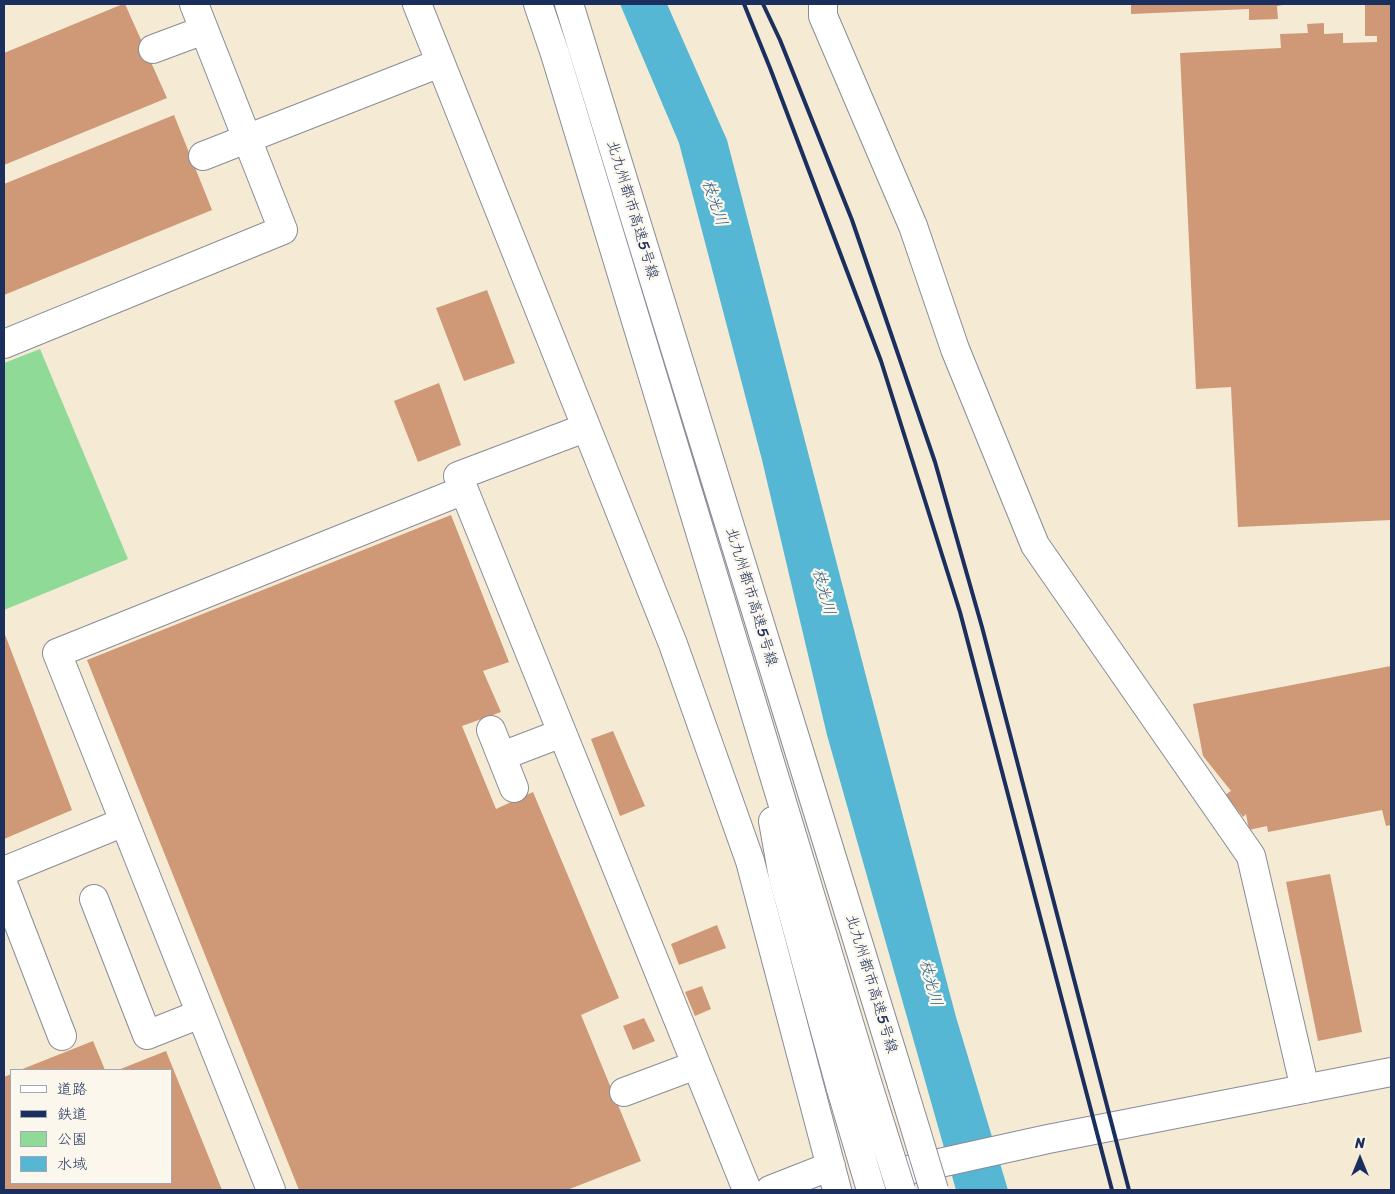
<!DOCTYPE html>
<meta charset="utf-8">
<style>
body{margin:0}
#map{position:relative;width:1395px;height:1194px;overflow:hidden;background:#f5ead3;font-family:Sriracha,"Klee One",sans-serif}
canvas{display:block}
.frame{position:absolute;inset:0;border:5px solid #1b2f5e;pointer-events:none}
.legend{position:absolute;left:10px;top:1069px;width:162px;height:115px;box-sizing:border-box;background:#fbf7ec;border:1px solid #a1a7b3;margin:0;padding:6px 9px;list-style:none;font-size:15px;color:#1b2f5e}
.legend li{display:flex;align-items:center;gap:10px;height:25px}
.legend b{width:25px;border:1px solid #a1a7b3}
.north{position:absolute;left:1335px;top:1134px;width:50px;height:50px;-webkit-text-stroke:4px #fbf7ec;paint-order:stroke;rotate:0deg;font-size:14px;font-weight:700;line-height:20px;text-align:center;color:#1b2f5e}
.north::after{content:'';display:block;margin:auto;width:18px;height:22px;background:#1b2f5e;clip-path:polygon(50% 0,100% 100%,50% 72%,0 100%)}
</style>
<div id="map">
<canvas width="1395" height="1194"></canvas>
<div class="frame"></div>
<ul class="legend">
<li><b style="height:6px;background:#fff"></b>道路</li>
<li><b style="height:6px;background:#1b2f5e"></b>鉄道</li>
<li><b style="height:14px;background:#8fda97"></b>公園</li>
<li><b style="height:14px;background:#55b7d4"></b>水域</li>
</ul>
<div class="north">N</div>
</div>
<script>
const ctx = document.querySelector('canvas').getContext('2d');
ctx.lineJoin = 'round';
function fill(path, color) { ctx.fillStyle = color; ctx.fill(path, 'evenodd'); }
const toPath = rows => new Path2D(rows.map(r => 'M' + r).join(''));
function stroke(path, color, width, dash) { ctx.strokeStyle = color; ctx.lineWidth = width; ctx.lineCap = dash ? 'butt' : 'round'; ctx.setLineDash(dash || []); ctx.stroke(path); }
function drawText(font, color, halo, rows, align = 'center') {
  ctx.font = font + ' Sriracha,"Klee One",sans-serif'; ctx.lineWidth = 4.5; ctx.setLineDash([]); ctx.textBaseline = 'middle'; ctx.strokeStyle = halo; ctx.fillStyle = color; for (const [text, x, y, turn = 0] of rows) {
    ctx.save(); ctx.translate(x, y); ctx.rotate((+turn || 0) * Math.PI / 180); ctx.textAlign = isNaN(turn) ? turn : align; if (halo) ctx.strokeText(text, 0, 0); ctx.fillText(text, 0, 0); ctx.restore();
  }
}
const green = toPath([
 [40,349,128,559,4,610,4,363]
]);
const water = toPath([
 [620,4,667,4,727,140,867,680,956,1017,1008,1190,956,1190,827,735,762,460,679,143]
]);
const building = toPath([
 [123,4,125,4,167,98,4,165,4,53],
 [1131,4,1283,4,1283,5,1277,6,1278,19,1249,20,1249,9,1131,14],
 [1365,4,1391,4,1391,520,1238,527,1231,387,1196,389,1180,53,1281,48,1280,34,1308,33,1307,24,1324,23,1324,34,1343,33,1343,43,1377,42,1377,36,1365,36],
 [174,115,212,210,4,295,4,184],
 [487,290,515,363,464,381,436,308],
 [439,383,461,445,418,462,394,401],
 [451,515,509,662,483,671,501,712,462,726,496,809,533,792,619,998,581,1015,641,1161,567,1190,299,1190,87,660],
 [4,632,72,810,4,839],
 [1391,666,1391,825,1386,826,1382,810,1268,832,1267,826,1249,830,1246,814,1243,817,1225,795,1231,791,1203,756,1193,704],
 [613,731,645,806,620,816,591,739],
 [1330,874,1362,1032,1318,1041,1286,882],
 [717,925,726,948,679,965,671,944],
 [702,986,711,1009,695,1016,685,992],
 [644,1018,655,1041,633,1050,623,1026],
 [93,1041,105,1070,20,1070],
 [166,1051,222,1190,5,1190,4,1077,11,1074,11,1183,171,1183,171,1070,118,1070]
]);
const minor = toPath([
 [417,4,673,644,750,861,837,1190],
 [823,4,823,16,913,226,955,349,1035,545,1251,856,1305,1089],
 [153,49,204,30],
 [203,156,440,63],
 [4,344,283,230,194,4],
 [464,490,747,1190],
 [491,730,514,788],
 [502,756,562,733],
 [4,871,124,822],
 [4,886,62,1036],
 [94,899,147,1035,200,1014],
 [624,1092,696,1065],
 [872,1178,1048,1139,1391,1072],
 [271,1190,57,653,464,490,458,476,585,428],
 [770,1190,831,1166]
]);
const highway = toPath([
 [538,4,555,54,867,1082],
 [569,4,902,1085],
 [773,821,783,877,841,1089]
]);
const rail = toPath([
 [744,4,770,68,881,361,960,612,1112,1190],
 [763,4,780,40,852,220,935,462,982,627,1129,1190]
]);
const highwayBridge = toPath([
 [867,1082,901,1190],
 [902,1085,934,1190],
 [841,1089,871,1190]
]);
const streetNames = [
 ["北九州都市高速5号線",632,210,73],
 ["北九州都市高速5号線",751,597,73],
 ["北九州都市高速5号線",871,984,73]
];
const waterNames = [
 ["枝光川",714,203,71],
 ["枝光川",823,592,75],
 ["枝光川",930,983,75]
];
fill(green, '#8fda97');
fill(water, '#55b7d4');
fill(building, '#cf9877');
stroke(minor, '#888c98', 30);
stroke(highway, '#888c98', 30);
stroke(minor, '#fff', 28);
stroke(highway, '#fff', 28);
stroke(rail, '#1b2f5e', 4);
stroke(highwayBridge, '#888c98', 30, []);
stroke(highwayBridge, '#fff', 28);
drawText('15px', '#1b2f5e', '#fbf7ec', streetNames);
drawText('italic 16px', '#2c5881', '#fbf7ec', waterNames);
</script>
